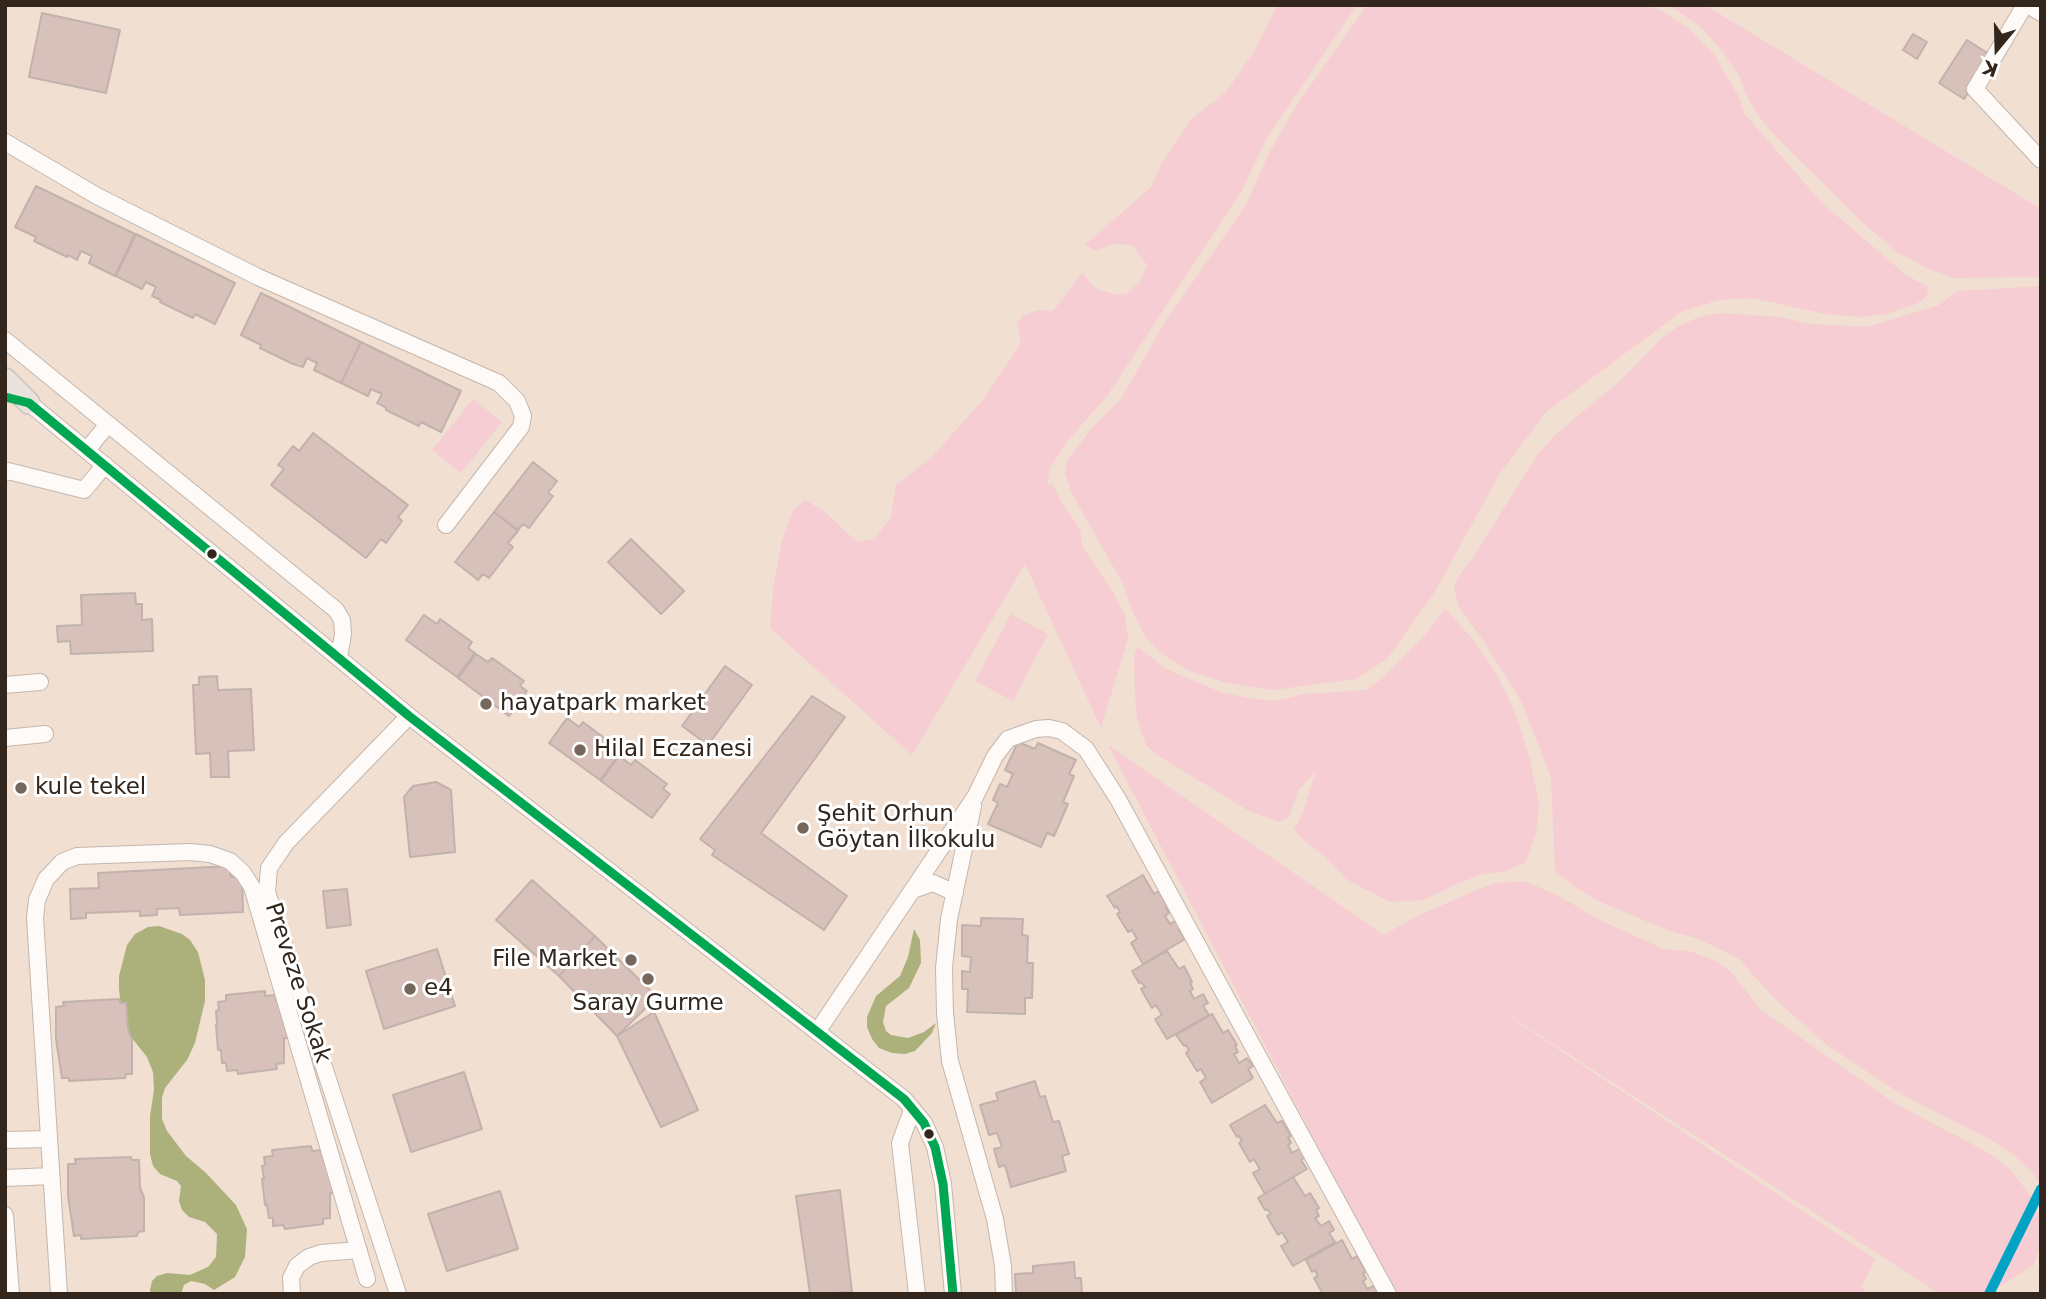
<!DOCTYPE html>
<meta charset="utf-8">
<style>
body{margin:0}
#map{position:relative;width:2046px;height:1299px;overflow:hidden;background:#f1dfd2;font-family:"DejaVu Sans",sans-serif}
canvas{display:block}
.frame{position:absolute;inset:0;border:7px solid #32261d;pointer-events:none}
.north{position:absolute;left:1962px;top:14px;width:70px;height:70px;-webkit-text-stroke:5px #fff;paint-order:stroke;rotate:199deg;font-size:19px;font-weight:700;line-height:28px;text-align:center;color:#32261d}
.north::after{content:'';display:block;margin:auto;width:24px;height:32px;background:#32261d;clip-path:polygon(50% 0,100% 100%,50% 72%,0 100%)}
</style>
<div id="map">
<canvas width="2046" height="1299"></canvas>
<div class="frame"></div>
<div class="north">K</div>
</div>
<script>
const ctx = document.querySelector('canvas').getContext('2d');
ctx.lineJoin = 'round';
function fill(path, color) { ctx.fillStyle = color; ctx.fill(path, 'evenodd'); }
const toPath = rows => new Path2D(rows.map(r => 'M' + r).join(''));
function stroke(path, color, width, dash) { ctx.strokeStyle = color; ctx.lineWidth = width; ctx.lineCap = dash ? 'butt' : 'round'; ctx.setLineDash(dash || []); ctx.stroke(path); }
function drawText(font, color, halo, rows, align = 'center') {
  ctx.font = font + ' "DejaVu Sans",sans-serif'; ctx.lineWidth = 6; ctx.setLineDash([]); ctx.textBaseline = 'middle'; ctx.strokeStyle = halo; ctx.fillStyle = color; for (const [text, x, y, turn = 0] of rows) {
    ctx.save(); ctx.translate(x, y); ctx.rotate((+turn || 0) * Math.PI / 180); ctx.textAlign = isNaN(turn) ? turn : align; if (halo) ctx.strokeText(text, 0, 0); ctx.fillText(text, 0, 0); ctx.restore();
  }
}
const green = toPath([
 [1277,5,1357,5,1267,138,1241,192,1107,396,1070,438,1050,467,1047,487,1051,482,1062,503,1080,529,1082,546,1113,592,1125,615,1128,638,1101,728,1025,564,912,755,770,628,773,589,782,540,793,510,805,500,824,511,857,542,874,539,891,517,896,485,932,457,982,401,1021,343,1017,324,1022,316,1037,310,1053,311,1082,273,1096,289,1117,295,1126,294,1140,282,1147,265,1132,245,1113,244,1096,251,1085,245,1152,186,1160,166,1192,118,1226,92,1254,52],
 [1367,5,1649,5,1663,12,1688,28,1715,56,1740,99,1744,113,1821,202,1906,275,1928,287,1927,296,1918,303,1886,314,1860,317,1826,314,1751,298,1719,300,1681,312,1546,412,1500,473,1436,590,1387,659,1356,679,1273,690,1227,683,1190,671,1165,656,1146,638,1131,608,1123,584,1071,492,1065,473,1068,459,1092,428,1121,399,1165,322,1246,205,1268,155,1298,103],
 [1669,5,1705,5,2041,209,2041,277,1954,278,1928,269,1897,252,1861,221,1775,136,1758,115,1746,95,1740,77,1723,52,1702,28],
 [2041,286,2041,1187,2035,1176,2014,1155,1991,1140,1904,1096,1827,1045,1776,1000,1738,958,1696,938,1670,931,1598,901,1575,887,1555,871,1551,777,1521,701,1481,637,1459,607,1454,588,1458,577,1472,559,1538,454,1556,434,1622,379,1663,337,1679,326,1699,317,1720,313,1780,317,1810,324,1867,327,1939,305,1958,291],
 [473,399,502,422,461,473,432,450],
 [1445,609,1471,637,1496,673,1515,712,1530,760,1539,804,1536,833,1526,862,1503,872,1483,874,1459,883,1424,900,1390,902,1346,879,1325,857,1299,836,1294,829,1302,815,1316,770,1298,791,1289,817,1279,822,1249,811,1157,755,1146,745,1137,719,1135,692,1134,667,1135,651,1138,647,1166,669,1221,692,1248,698,1274,701,1305,694,1366,690,1383,678,1426,634],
 [1011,614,1048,634,1013,701,975,681],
 [1108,745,1384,935,1415,917,1479,889,1496,883,1524,881,1559,896,1596,918,1663,949,1689,951,1714,960,1730,971,1761,1010,1894,1103,1989,1153,2010,1169,2030,1195,2041,1221,2041,1242,2034,1265,1987,1294,1940,1294,1454,980,1875,1259,1862,1286,1866,1294,1395,1294]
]);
const water = toPath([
 [159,926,182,934,190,940,198,952,205,980,205,1001,195,1043,187,1060,165,1088,162,1098,162,1119,167,1131,186,1156,205,1172,236,1205,247,1229,245,1257,235,1277,214,1290,205,1284,191,1281,184,1285,181,1294,151,1294,150,1290,152,1281,157,1276,167,1273,190,1275,208,1267,216,1257,217,1234,205,1222,189,1217,182,1210,179,1201,181,1186,177,1181,160,1174,153,1166,150,1154,150,1116,154,1090,153,1072,147,1057,123,1027,119,989,119,976,127,945,135,934,148,927],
 [914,929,920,940,921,963,909,988,886,1006,883,1022,886,1031,891,1035,908,1038,924,1032,936,1023,932,1033,915,1051,905,1054,892,1053,879,1048,872,1039,867,1027,867,1017,876,996,900,976,908,957]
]);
const building = toPath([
 [42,13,120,30,106,93,29,77,42,13],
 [1913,34,1927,42,1917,59,1903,50,1913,34],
 [1967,40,1992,56,1964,99,1939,83,1967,40],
 [36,186,135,234,115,276,89,263,92,256,81,251,77,260,68,255,67,257,34,241,36,237,15,227,36,186],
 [136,234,235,283,215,324,195,314,193,318,160,302,161,300,152,296,156,287,146,282,142,289,116,276,136,234],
 [261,293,361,342,341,383,314,370,317,363,307,358,303,367,293,364,260,348,261,345,241,335,261,293],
 [361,342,461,391,441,432,421,422,419,426,386,410,386,408,377,403,382,394,371,389,368,396,341,383,361,342],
 [313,433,408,505,398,517,402,521,386,543,381,539,366,558,271,485,284,469,278,465,293,446,299,451,313,433],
 [533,462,557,481,548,493,553,496,529,528,523,524,518,530,494,512,533,462],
 [494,512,518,531,508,543,513,547,489,578,483,574,478,580,455,562,494,512],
 [631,539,684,591,661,614,608,562,631,539],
 [135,593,136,604,142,604,142,620,152,619,153,651,71,654,70,641,58,642,57,626,82,625,81,595,135,593],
 [424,615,437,624,440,619,472,642,468,648,475,653,457,677,406,640,424,615],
 [476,654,488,662,492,658,524,681,520,686,527,691,509,716,458,678,476,654],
 [725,666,752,685,708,745,682,726,725,666],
 [217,676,218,690,251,689,254,750,228,751,229,777,211,777,210,753,196,754,193,685,199,685,199,677,217,676],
 [812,696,845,717,761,833,847,896,824,930,712,855,715,850,700,839,812,696],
 [567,718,579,727,583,722,615,746,611,752,618,756,600,780,549,743,567,718],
 [1018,742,1035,749,1038,743,1076,760,1069,774,1074,776,1063,802,1068,804,1054,836,1047,833,1041,847,988,824,998,803,993,800,1000,784,1007,787,1013,774,1005,770,1018,742],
 [619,756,631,765,635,760,667,784,663,789,670,794,652,818,601,781,619,756],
 [436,782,451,790,455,852,410,857,404,797,413,786,436,782],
 [230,866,231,877,242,877,243,912,180,915,179,908,157,909,157,915,140,916,140,911,86,913,86,918,71,919,70,889,99,888,98,873,230,866],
 [1143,875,1154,894,1159,891,1168,906,1166,908,1169,913,1165,916,1170,924,1178,919,1184,928,1179,930,1185,939,1143,964,1131,943,1137,939,1132,930,1128,932,1117,914,1120,912,1117,906,1115,908,1107,896,1143,875],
 [532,880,595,936,559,976,496,920,532,880],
 [347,889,351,925,327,928,323,891,347,889],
 [981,918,1023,919,1022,935,1028,936,1027,963,1033,963,1032,998,1025,998,1025,1014,967,1012,968,989,962,989,962,971,970,972,971,957,962,956,962,925,981,926,981,918],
 [595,936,657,997,617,1036,559,976,595,936],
 [437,949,455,1006,384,1029,366,971,437,949],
 [1167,951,1179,969,1184,966,1192,982,1190,983,1193,989,1190,991,1194,999,1203,994,1208,1003,1203,1006,1209,1015,1167,1039,1155,1019,1162,1015,1156,1005,1152,1008,1141,989,1145,987,1141,982,1139,983,1132,971,1167,951],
 [265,991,265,996,275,995,276,1001,281,1001,288,1038,284,1038,284,1063,276,1064,277,1069,238,1074,237,1070,227,1071,226,1063,222,1063,221,1050,218,1050,216,1025,217,1024,216,1011,219,1010,218,1002,226,1001,226,995,265,991],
 [119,999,120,1003,126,1003,128,1029,132,1040,132,1074,126,1074,125,1078,69,1081,69,1078,62,1078,56,1039,56,1007,64,1006,63,1002,119,999],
 [654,1012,698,1110,661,1127,617,1036,654,1012],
 [1212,1014,1223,1033,1228,1030,1237,1045,1235,1046,1238,1052,1234,1054,1239,1063,1247,1058,1253,1066,1248,1069,1253,1078,1212,1103,1200,1082,1206,1078,1201,1069,1197,1071,1186,1053,1189,1050,1186,1045,1184,1046,1176,1035,1212,1014],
 [464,1072,482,1129,411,1152,393,1095,464,1072],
 [1035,1081,1040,1097,1045,1096,1053,1122,1059,1121,1069,1154,1062,1156,1066,1171,1011,1187,1005,1165,999,1167,994,1149,1002,1147,997,1133,989,1135,980,1105,998,1100,996,1093,1035,1081],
 [1265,1105,1277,1123,1282,1121,1291,1136,1288,1137,1291,1143,1288,1145,1292,1153,1301,1148,1306,1157,1301,1160,1307,1169,1265,1194,1253,1173,1260,1169,1254,1159,1250,1162,1239,1143,1242,1141,1239,1136,1237,1137,1230,1125,1265,1105],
 [311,1146,312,1151,322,1150,322,1156,327,1156,334,1193,330,1193,330,1218,323,1219,323,1224,285,1229,283,1225,273,1226,273,1218,269,1218,267,1205,265,1205,262,1179,264,1179,262,1166,265,1165,264,1157,273,1156,272,1150,311,1146],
 [131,1157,132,1160,139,1160,140,1187,144,1198,144,1231,138,1232,137,1236,81,1239,81,1235,74,1236,68,1196,68,1164,76,1164,75,1159,131,1157],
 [1293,1177,1305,1196,1310,1193,1319,1208,1316,1210,1319,1216,1315,1218,1321,1226,1329,1221,1334,1230,1329,1233,1335,1242,1293,1266,1281,1246,1288,1242,1282,1232,1278,1235,1267,1216,1271,1214,1267,1209,1265,1210,1258,1198,1293,1177],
 [840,1190,852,1292,810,1294,796,1196,840,1190],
 [500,1191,518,1249,447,1271,428,1214,500,1191],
 [1342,1240,1352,1259,1357,1256,1366,1272,1363,1273,1366,1279,1363,1281,1367,1289,1376,1285,1381,1294,1323,1294,1314,1278,1318,1276,1315,1270,1312,1272,1306,1260,1342,1240],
 [1074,1262,1075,1278,1081,1278,1082,1294,1016,1294,1015,1274,1033,1273,1033,1266,1074,1262]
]);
const minor = toPath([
 [2025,5,1975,89,2041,160],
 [2028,5,2041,13],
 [5,142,97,196,258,277,499,383,517,401,523,416,521,427,446,525],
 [5,340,336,610,342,620,343,634,339,658],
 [29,403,409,716,904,1099,924,1123,935,1147,943,1184,953,1294],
 [87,450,108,424],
 [5,473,8,471,84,490,105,465],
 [5,685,40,682],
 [5,738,45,734],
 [973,806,949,919,944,968,945,1013,950,1061,995,1219,1003,1266,1004,1294],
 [913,890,933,883,955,893],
 [817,1032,975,797,995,756,1008,739,1036,729,1049,728,1062,731,1086,749,1118,799,1388,1294],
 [912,1110,900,1143,917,1294],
 [5,1140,49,1139],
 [5,1178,51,1176],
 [5,1215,11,1294],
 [59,1294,35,918,37,900,46,879,62,862,77,856,190,852,210,854,230,861,243,873,252,887,367,1279],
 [292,1294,291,1278,297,1266,309,1257,321,1253,359,1250],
 [398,1294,267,892,269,868,286,843,409,716]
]);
const major = toPath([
 [5,379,29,403]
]);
const bus1 = toPath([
 [5,397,29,403,409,716,904,1099,924,1123,935,1147,943,1184,953,1294]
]);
const metro1 = toPath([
 [1989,1294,2041,1189]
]);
const markers = [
 [212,554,6,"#32261d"],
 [486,704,7,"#75675c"],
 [580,750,7,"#75675c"],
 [21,788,7,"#75675c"],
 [803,828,7,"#75675c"],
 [631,960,7,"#75675c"],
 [648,979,7,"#75675c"],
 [410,989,7,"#75675c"],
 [929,1134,6,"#32261d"]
];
const poiNames = [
 ["hayatpark market",500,704],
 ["Hilal Eczanesi",594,750],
 ["kule tekel",35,788],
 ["Şehit Orhun",817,815],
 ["Göytan İlkokulu",817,841],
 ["File Market",617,960,"right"],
 ["e4",424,989],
 ["Saray Gurme",648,1004,"center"]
];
const streetNames = [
 ["Preveze Sokak",297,983,72]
];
fill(green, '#f5cdd3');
fill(water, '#acb17b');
fill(building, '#d8c1ba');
stroke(building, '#c2b2ac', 2);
stroke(minor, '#c4b6ac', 18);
stroke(major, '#c9c0ba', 24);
stroke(minor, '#fdfaf8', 16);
stroke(major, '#e8e3dc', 21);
stroke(bus1, '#00a651', 9);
stroke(metro1, '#02a2c5', 10);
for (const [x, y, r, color] of markers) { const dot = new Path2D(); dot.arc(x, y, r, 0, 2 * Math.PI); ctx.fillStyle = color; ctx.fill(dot); stroke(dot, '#fff', 2.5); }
drawText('23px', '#32261d', '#fff', poiNames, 'left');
drawText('23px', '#32261d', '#fff', streetNames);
</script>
